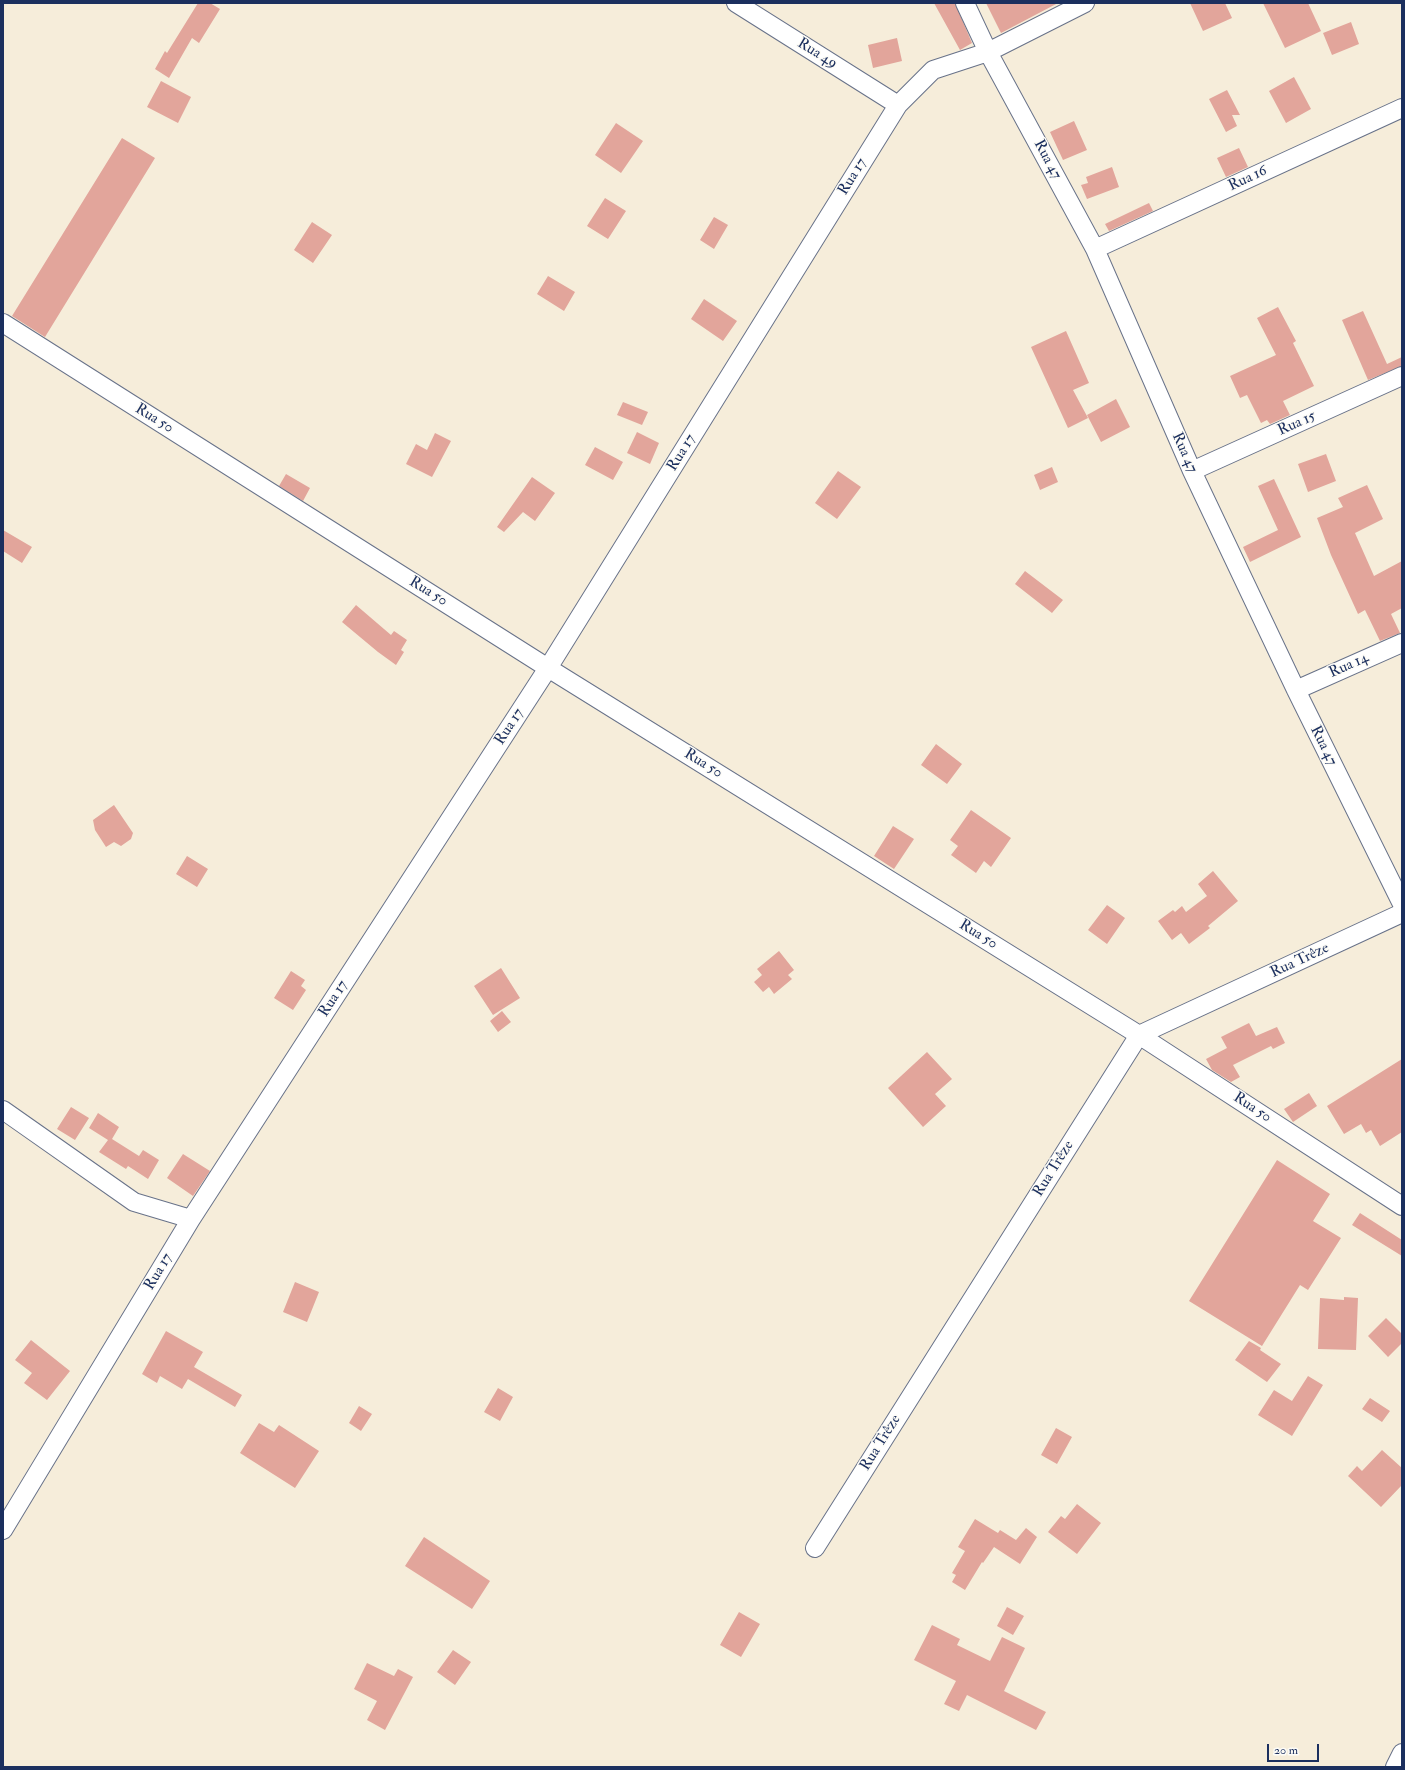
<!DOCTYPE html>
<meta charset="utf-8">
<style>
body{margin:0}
#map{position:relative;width:1405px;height:1770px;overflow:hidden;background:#f6edda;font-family:"IM FELL Double Pica",serif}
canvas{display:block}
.frame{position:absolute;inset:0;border:4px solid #1b2f5e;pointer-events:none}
.scale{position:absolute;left:1267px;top:1744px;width:52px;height:18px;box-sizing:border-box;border:2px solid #1b2f5e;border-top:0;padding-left:5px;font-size:12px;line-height:14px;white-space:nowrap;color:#1b2f5e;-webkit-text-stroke:3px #fdfcf7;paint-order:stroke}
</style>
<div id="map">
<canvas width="1405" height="1770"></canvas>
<div class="frame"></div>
<div class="scale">20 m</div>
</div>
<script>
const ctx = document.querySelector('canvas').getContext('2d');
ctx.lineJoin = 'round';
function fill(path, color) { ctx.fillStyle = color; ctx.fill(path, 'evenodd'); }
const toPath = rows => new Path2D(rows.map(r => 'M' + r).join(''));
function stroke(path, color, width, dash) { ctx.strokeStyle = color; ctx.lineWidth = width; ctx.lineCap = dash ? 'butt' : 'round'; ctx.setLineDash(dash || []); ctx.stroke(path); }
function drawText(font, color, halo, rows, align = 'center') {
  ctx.font = font + ' "IM FELL Double Pica",serif'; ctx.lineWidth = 3; ctx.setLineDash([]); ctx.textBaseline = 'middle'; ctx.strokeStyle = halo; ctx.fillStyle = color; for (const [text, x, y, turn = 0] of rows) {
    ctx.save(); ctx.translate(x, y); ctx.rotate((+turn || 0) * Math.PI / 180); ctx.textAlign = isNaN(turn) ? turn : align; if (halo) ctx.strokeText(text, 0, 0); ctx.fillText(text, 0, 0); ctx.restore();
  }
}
const building = toPath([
 [198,3,210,3,220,9,199,43,192,38,169,78,155,69,165,51,167,53],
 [934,3,955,3,972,43,960,50],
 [986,3,1058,3,1001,33],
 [1190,3,1225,3,1232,18,1203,31],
 [1263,3,1308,3,1321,31,1285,48],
 [1351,22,1359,44,1332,55,1323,33],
 [897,38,902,61,873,68,868,45],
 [1294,77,1311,109,1286,123,1269,91],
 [161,81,191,97,178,123,147,107],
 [1227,90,1240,115,1232,115,1237,126,1226,132,1209,99],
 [1074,121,1087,150,1063,160,1050,132],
 [616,123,643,141,621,173,595,155],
 [122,138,155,158,45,337,12,316],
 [1239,148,1248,167,1226,177,1217,158],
 [1112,167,1119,187,1087,199,1081,185,1088,183,1086,177],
 [605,198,626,211,608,239,587,226],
 [1149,203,1153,211,1109,231,1105,224],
 [714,217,728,225,714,249,700,240],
 [312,222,332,235,313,263,294,250],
 [548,276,575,292,564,311,537,294],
 [704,299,737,321,723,341,691,319],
 [1278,307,1296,341,1293,343,1314,386,1283,401,1290,415,1270,424,1267,420,1261,423,1247,395,1240,398,1230,376,1276,355,1257,318],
 [1363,311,1387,364,1402,357,1402,366,1368,380,1342,320],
 [1066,331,1089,383,1073,390,1088,418,1068,428,1031,347],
 [1116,399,1130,427,1101,442,1087,415],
 [623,402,648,412,642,425,617,415],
 [637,432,659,443,650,464,627,453],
 [435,433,451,441,432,477,406,464,416,444,427,450],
 [595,447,623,462,613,480,585,465],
 [1326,454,1336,481,1308,492,1298,464],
 [1052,467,1058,482,1040,490,1034,475],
 [838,471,861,487,837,519,815,503],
 [286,474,310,488,303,501,279,486],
 [532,477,555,493,535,521,523,512,504,532,497,527],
 [1274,479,1301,537,1250,562,1243,547,1278,530,1258,486],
 [1367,485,1383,519,1355,533,1374,576,1402,561,1402,608,1391,614,1400,633,1380,641,1365,610,1358,614,1331,555,1317,518,1343,507,1338,498],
 [3,530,32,547,22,563,3,551],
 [1025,571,1063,600,1052,613,1015,584],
 [356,605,391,635,394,631,407,640,401,650,404,652,396,665,378,652,342,622],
 [936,744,962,764,947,784,921,765],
 [114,805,133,833,131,839,121,846,114,842,106,847,95,830,93,820],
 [971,810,1011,838,991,867,984,861,976,873,951,855,958,846,950,840],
 [893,826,914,839,894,869,874,856],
 [187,856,208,869,197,887,176,874],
 [1213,871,1238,901,1208,926,1210,928,1189,944,1181,933,1172,940,1158,921,1173,910,1175,912,1182,906,1186,912,1207,896,1198,884],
 [1107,905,1125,918,1107,944,1088,930],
 [779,951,794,970,788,975,792,979,774,994,769,987,763,992,754,982,762,975,757,969],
 [501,968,520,998,493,1015,474,986],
 [291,971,305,980,301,986,306,990,293,1010,274,998],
 [502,1011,511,1022,498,1032,490,1021],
 [1249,1023,1256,1036,1277,1027,1285,1043,1273,1049,1271,1046,1233,1065,1240,1077,1231,1082,1212,1070,1206,1059,1227,1048,1221,1037],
 [927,1052,952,1079,935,1094,946,1106,923,1127,888,1088],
 [1402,1059,1402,1132,1380,1146,1371,1130,1366,1133,1361,1124,1344,1134,1327,1106],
 [1309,1093,1317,1106,1293,1122,1284,1109],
 [71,1107,89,1118,75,1140,57,1129],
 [98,1113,119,1127,112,1139,139,1156,143,1150,159,1160,148,1179,128,1166,126,1169,99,1152,108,1140,89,1128],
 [183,1154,210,1171,193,1196,167,1178],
 [1277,1160,1330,1194,1313,1221,1341,1238,1308,1290,1300,1285,1262,1346,1189,1301],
 [1360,1213,1402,1240,1402,1256,1352,1225],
 [295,1282,319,1292,307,1322,283,1312],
 [1344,1297,1358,1298,1356,1350,1318,1349,1320,1298,1344,1300],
 [1386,1318,1402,1334,1402,1343,1388,1357,1368,1336],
 [166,1331,203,1352,194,1367,242,1395,235,1407,188,1379,182,1389,160,1376,157,1383,142,1374],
 [31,1340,70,1371,47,1400,24,1383,32,1373,15,1360],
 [1249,1341,1261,1348,1260,1350,1281,1364,1267,1382,1235,1360],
 [1308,1376,1323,1385,1292,1436,1258,1415,1274,1390,1292,1401],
 [498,1388,513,1397,500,1421,484,1412],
 [1370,1398,1390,1411,1382,1422,1362,1409],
 [359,1406,372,1414,361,1431,349,1423],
 [259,1423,274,1432,279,1425,319,1451,295,1488,240,1453],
 [1056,1428,1072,1437,1057,1464,1041,1455],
 [1382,1450,1402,1468,1402,1485,1381,1507,1348,1476,1357,1466,1362,1471],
 [1077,1504,1101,1523,1077,1554,1048,1532,1061,1516,1065,1519],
 [975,1519,998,1533,1000,1530,1016,1540,1026,1528,1037,1537,1020,1564,994,1547,983,1563,982,1562,965,1590,952,1582,956,1575,952,1573,965,1551,958,1547],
 [424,1537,490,1581,472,1609,405,1566],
 [1007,1607,1024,1616,1013,1635,997,1626],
 [739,1612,760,1624,741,1657,720,1645],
 [932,1625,960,1639,957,1645,990,1661,1002,1637,1025,1648,1004,1691,1046,1712,1036,1730,967,1695,959,1711,944,1704,956,1681,914,1660],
 [453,1650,471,1662,455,1685,437,1672],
 [367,1663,394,1676,398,1669,413,1677,385,1730,367,1720,377,1701,354,1689]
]);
const street = toPath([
 [736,3,898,105],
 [965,3,988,52,1095,249,1192,471,1296,690,1402,904],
 [1095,249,1402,108],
 [3,323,548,668,1139,1035,1402,1206],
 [1192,471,1402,376],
 [1296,690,1402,643],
 [3,1110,134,1202,191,1219],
 [3,1530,191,1219,548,668,898,105,933,70,988,52,1085,3],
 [815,1548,1139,1035,1402,913],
 [1395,1767,1402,1753]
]);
const streetNames = [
 ["Rua 49",817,54,32],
 ["Rua 47",1047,160,62],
 ["Rua 17",853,177,-58],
 ["Rua 16",1248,179,-25],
 ["Rua 50",154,419,32],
 ["Rua 15",1297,424,-24],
 ["Rua 17",682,453,-58],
 ["Rua 47",1184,453,66],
 ["Rua 50",428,592,32],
 ["Rua 14",1349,666,-24],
 ["Rua 17",510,727,-57],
 ["Rua 47",1323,746,64],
 ["Rua 50",703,764,32],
 ["Rua 50",978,935,32],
 ["Rua Trêze",1300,961,-25],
 ["Rua 17",334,999,-57],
 ["Rua 50",1252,1108,33],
 ["Rua Trêze",1054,1169,-58],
 ["Rua 17",159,1272,-59],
 ["Rua Trêze",881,1443,-58]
];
fill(building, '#e2a59b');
stroke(street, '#687289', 20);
stroke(street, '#fff', 18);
drawText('15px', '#1b2f5e', '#fdfcf7', streetNames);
</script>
